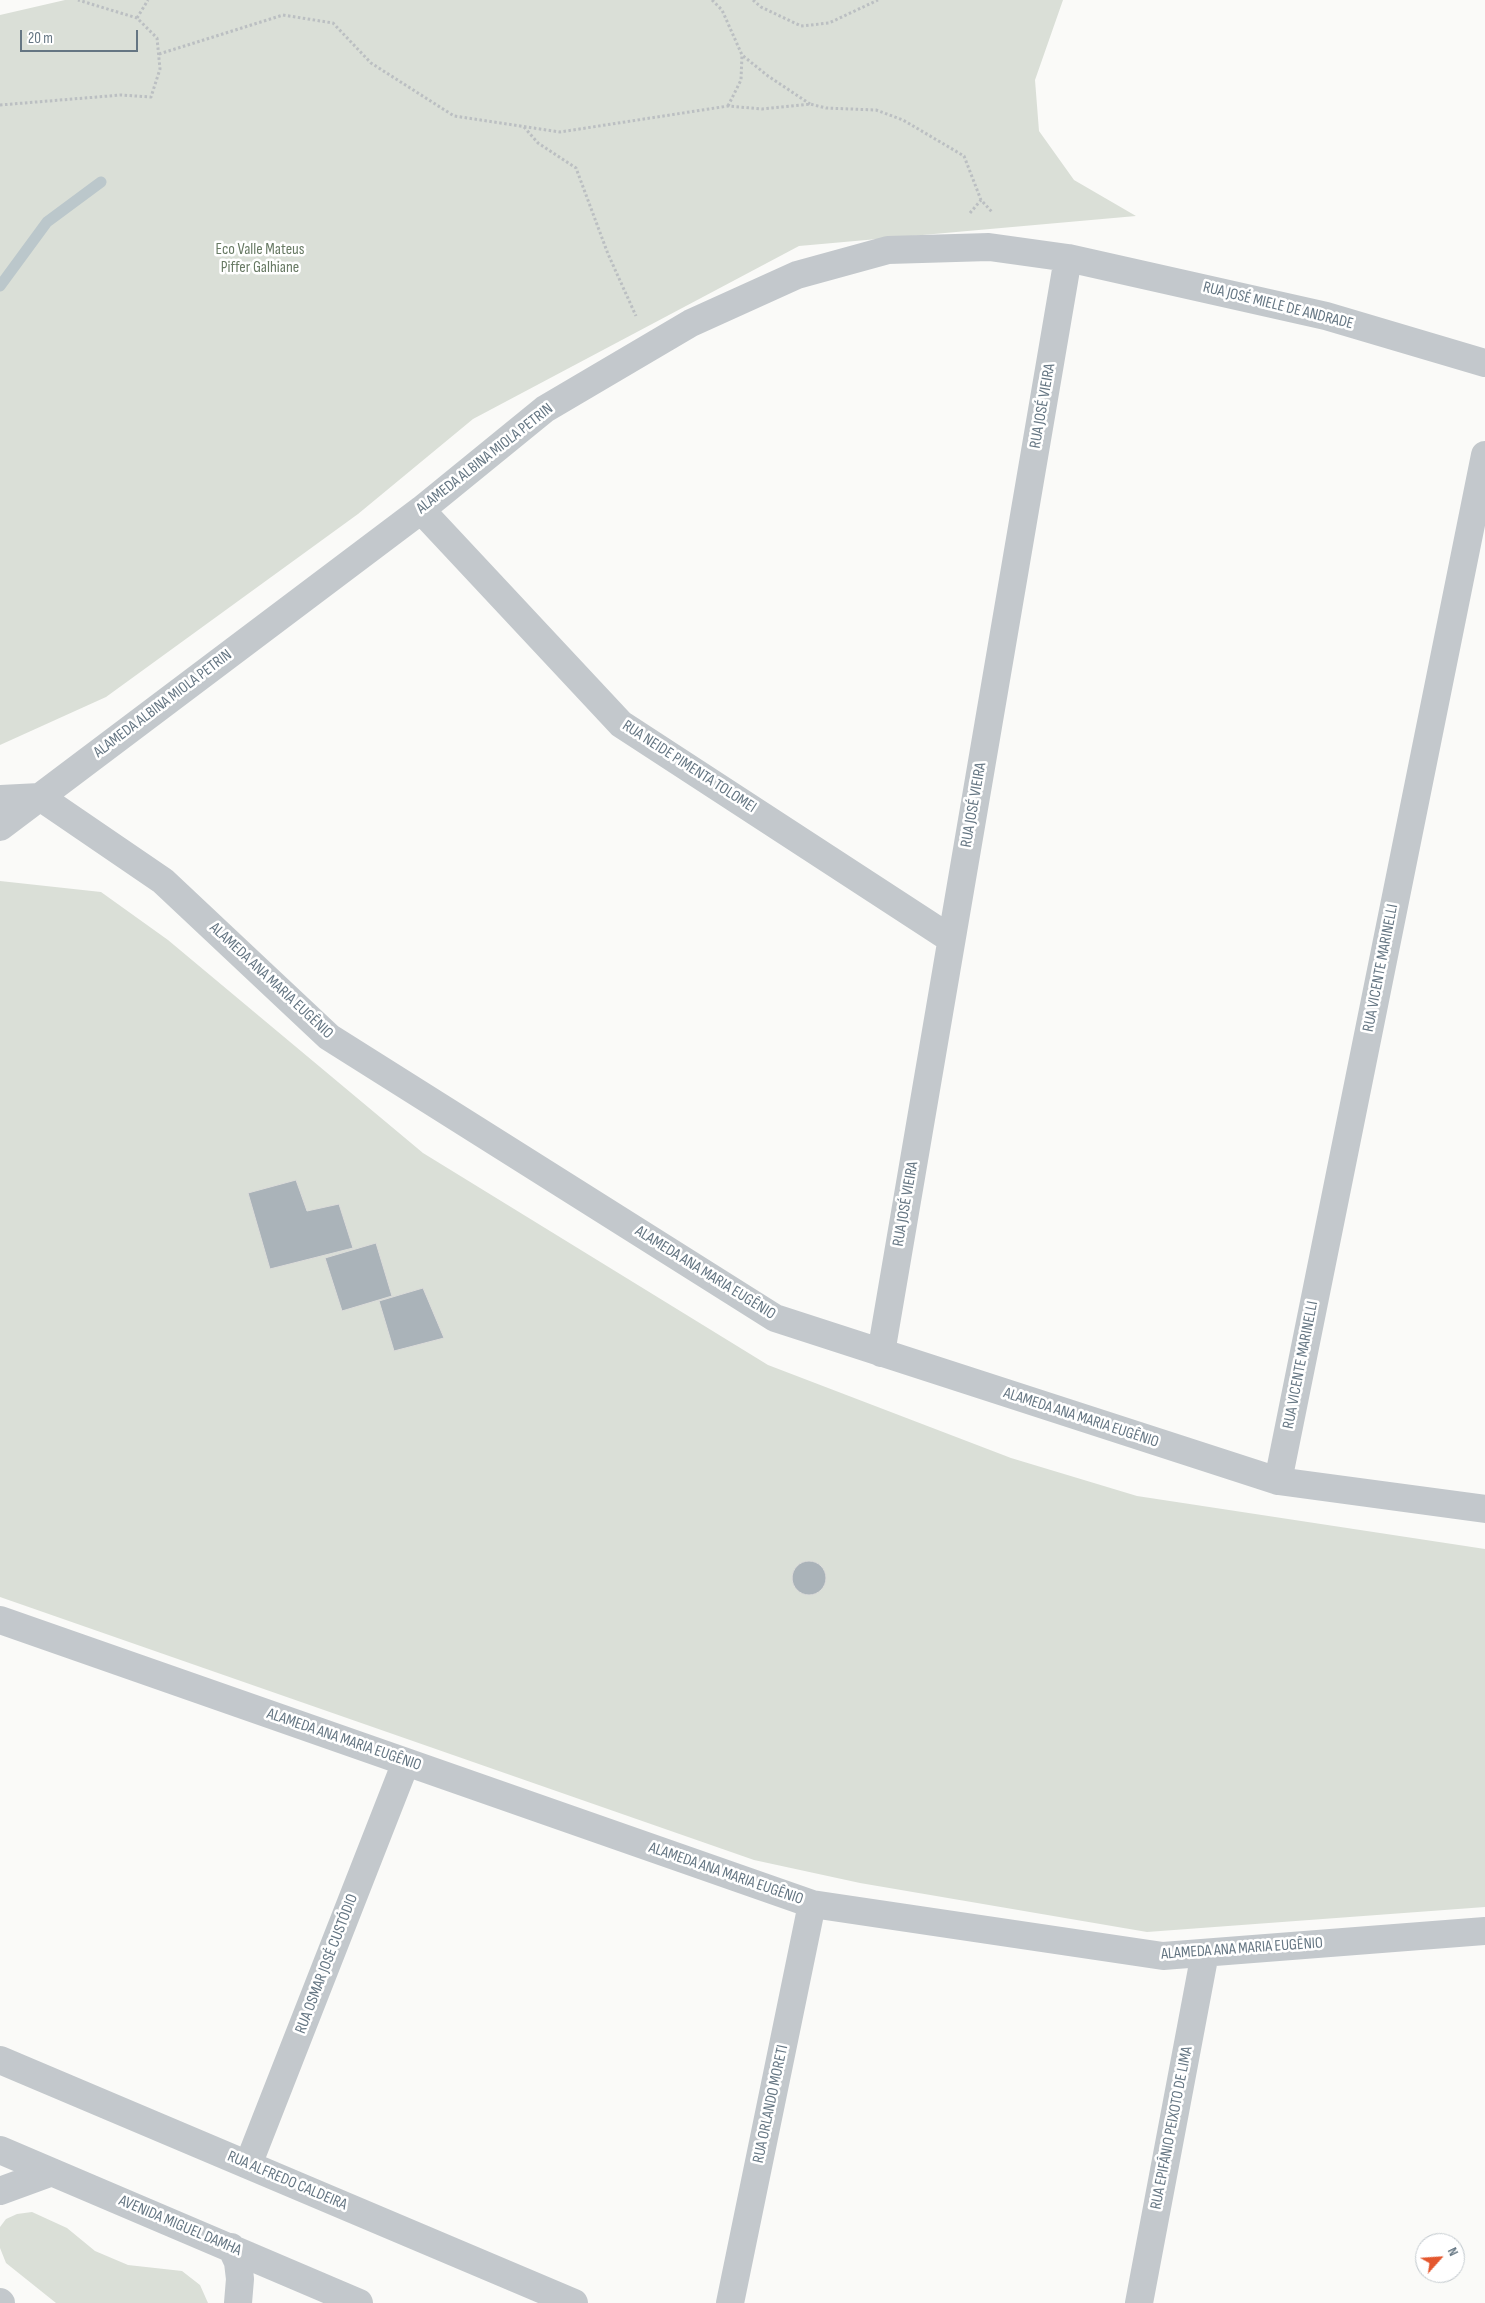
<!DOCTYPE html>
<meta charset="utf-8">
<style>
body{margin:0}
#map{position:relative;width:1485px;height:2303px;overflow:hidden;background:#fafaf8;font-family:"Sofia Sans Condensed",sans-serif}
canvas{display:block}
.north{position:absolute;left:1415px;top:2233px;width:50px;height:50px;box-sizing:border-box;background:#fff;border:1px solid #c1c8cd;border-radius:50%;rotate:64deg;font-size:14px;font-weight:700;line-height:20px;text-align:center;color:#657683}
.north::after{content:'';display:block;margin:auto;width:18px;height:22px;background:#e4572e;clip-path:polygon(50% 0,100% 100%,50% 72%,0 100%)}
.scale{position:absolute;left:20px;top:30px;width:118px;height:22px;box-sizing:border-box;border:2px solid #657683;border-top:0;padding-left:6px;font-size:15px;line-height:18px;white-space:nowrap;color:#657683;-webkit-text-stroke:4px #fff;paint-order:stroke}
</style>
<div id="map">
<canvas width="1485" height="2303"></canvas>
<div class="north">N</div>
<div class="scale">20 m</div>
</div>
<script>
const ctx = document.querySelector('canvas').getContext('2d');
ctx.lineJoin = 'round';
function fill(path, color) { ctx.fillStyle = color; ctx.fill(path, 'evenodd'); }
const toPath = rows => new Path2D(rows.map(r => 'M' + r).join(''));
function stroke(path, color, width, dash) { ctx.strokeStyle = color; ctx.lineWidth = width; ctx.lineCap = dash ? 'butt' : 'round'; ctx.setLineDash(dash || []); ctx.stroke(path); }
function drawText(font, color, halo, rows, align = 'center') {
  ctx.font = font + ' "Sofia Sans Condensed",sans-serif'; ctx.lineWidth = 5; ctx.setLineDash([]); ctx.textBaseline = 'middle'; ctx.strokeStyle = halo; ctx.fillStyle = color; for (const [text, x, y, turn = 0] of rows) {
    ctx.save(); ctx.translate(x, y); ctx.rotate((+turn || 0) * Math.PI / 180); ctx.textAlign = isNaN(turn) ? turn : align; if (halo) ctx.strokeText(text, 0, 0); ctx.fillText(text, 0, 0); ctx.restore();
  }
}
const green = toPath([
 [65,0,1063,0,1035,80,1039,131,1074,180,1136,216,799,246,473,419,358,514,106,697,0,745,0,15],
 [0,881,101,892,168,940,423,1153,768,1365,1011,1458,1137,1496,1485,1549,1485,1907,1147,1932,860,1883,754,1860,0,1597],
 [32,2212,67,2228,95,2251,128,2265,182,2271,200,2285,208,2303,56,2303,6,2263,0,2248,0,2227,6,2219,17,2214]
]);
const stream = toPath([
 [0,286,47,222,101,182]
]);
const building = toPath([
 [296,1180,307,1211,339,1204,353,1248,270,1269,248,1193,296,1180],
 [376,1243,392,1296,342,1311,325,1258,376,1243],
 [423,1288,444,1338,394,1351,379,1301,423,1288],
 '792 1578a17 17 0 1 1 34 0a17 17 0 1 1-34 0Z'
]);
const path = toPath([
 [712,0,722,10,742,55,768,76,810,104],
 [753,0,761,7,801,26,829,23,878,0],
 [137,18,148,0],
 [159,54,283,15,333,23,371,63,454,116,560,132,728,106,762,109,810,104,826,108,876,110,903,120,964,156,981,200,992,212],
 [0,105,121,95,151,97,160,69,157,38,137,18,78,0],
 [728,106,741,80,742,55],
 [524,127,538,143,576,168,608,254,636,316],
 [970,213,981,200]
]);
const minor = toPath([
 [421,510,621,724,951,939],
 [0,799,40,797,163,881,329,1037,775,1318,1278,1481,1485,1509],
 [0,827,421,510,545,409,691,323,797,275,888,250,989,247,1068,258,1326,316,1485,363],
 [881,1353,1068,258],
 [1278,1481,1485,455],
 [0,1620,812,1904,1163,1956,1485,1931],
 [0,2060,574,2303],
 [248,2165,406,1762],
 [730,2303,812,1904],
 [1139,2303,1205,1953]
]);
const tertiary = toPath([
 [0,2150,359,2303],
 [0,2191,52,2172],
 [231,2247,238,2262,240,2279,238,2303],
 [0,2302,1,2303]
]);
const parkNames = [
 ["Eco Valle Mateus",260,250],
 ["Piffer Galhiane",260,268]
];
const streetNames = [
 ["RUA JOSÉ MIELE DE ANDRADE",1278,306,14],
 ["RUA JOSÉ VIEIRA",1043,406,-80],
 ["ALAMEDA ALBINA MIOLA PETRIN",485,459,-38],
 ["ALAMEDA ALBINA MIOLA PETRIN",163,704,-37],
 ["RUA NEIDE PIMENTA TOLOMEI",689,767,33],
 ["RUA JOSÉ VIEIRA",974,805,-80],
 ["RUA VICENTE MARINELLI",1381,968,-79],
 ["ALAMEDA ANA MARIA EUGÊNIO",271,981,43],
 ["RUA JOSÉ VIEIRA",906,1204,-80],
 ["ALAMEDA ANA MARIA EUGÊNIO",705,1273,32],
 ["RUA VICENTE MARINELLI",1301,1365,-79],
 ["ALAMEDA ANA MARIA EUGÊNIO",1081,1418,18],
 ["ALAMEDA ANA MARIA EUGÊNIO",344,1740,19],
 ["ALAMEDA ANA MARIA EUGÊNIO",726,1874,19],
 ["ALAMEDA ANA MARIA EUGÊNIO",1242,1949,-4],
 ["RUA OSMAR JOSÉ CUSTÓDIO",327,1964,-69],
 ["RUA ORLANDO MORETI",771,2104,-78],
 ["RUA EPIFÂNIO PEIXOTO DE LIMA",1172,2128,-79],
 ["RUA ALFREDO CALDEIRA",287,2181,23],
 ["AVENIDA MIGUEL DAMHA",180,2226,23]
];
fill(green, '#dadfd7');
stroke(stream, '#bbc7cb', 11);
fill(building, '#aab3b9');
stroke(building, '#dcdcda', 1);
stroke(path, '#bbbfc2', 3, [2.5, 2.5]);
stroke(minor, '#c3c8cc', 28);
stroke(tertiary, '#c3c8cc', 28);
drawText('16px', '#687a64', '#fff', parkNames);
drawText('16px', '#657683', '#fff', streetNames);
</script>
